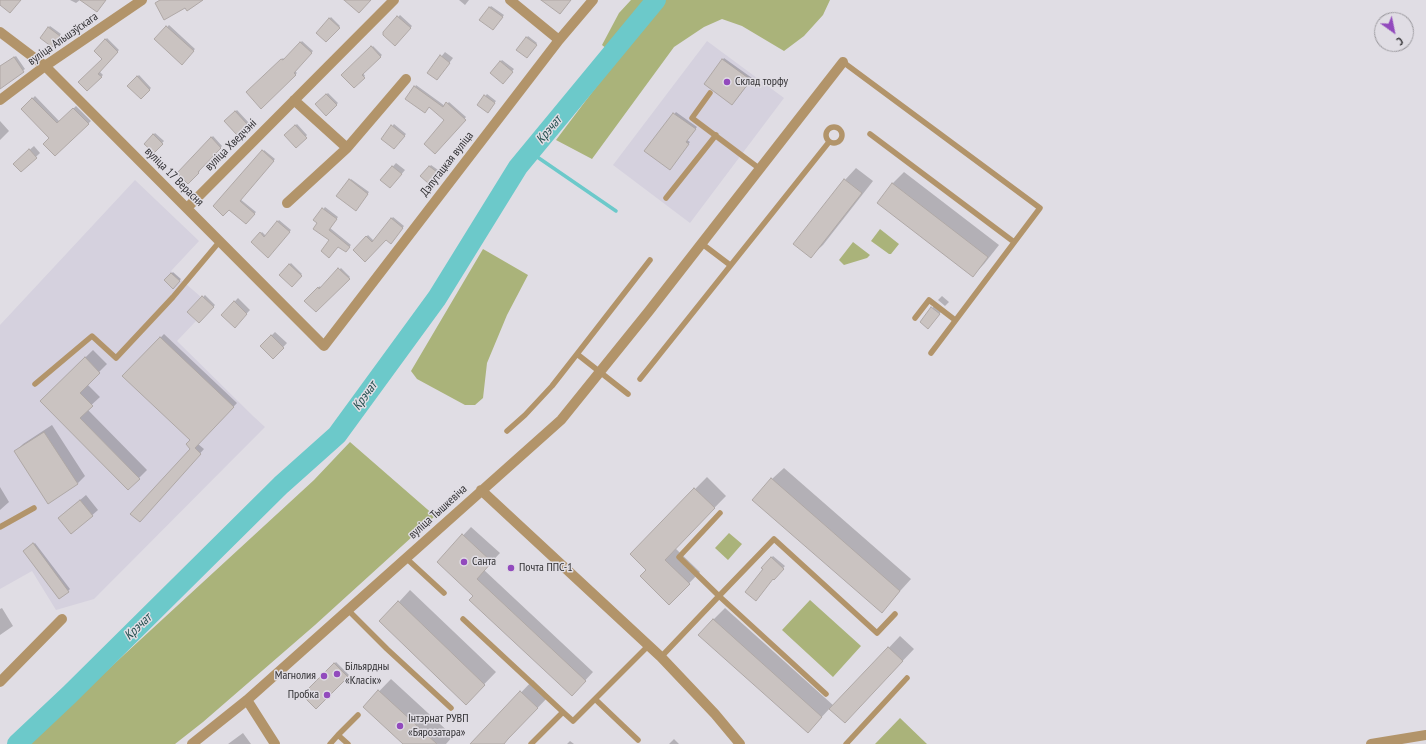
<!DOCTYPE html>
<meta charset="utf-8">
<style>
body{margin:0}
#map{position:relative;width:1426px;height:744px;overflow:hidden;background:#e0dde4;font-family:"PT Sans Narrow",sans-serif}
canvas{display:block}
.north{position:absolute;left:1374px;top:12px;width:40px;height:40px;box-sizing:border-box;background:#e0dde4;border:1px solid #9b999e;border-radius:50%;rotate:147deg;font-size:11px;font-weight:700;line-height:16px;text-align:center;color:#333235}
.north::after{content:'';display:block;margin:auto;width:14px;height:18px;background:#924abd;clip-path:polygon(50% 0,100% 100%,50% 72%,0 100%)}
</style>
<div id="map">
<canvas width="1426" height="744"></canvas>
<div class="north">С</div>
</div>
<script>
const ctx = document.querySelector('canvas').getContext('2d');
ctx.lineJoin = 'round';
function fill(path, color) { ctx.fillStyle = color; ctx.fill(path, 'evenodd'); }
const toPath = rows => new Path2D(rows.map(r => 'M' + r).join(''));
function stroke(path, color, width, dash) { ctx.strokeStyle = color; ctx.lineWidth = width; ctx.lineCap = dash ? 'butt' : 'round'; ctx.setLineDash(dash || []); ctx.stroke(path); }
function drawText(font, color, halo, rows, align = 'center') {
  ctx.font = font + ' "PT Sans Narrow",sans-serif'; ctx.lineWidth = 3; ctx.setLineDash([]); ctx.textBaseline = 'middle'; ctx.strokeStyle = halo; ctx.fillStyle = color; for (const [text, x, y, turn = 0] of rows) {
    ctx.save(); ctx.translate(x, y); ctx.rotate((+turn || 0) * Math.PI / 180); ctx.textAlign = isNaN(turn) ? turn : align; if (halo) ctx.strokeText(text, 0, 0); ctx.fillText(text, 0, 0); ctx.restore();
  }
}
const built = toPath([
 [707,41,784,98,690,223,613,165],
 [135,180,199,241,171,271,201,297,187,312,196,321,177,341,253,416,265,427,94,599,56,610,32,571,0,589,0,325]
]);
const green = toPath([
 [631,0,830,0,823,15,804,36,784,51,742,26,722,19,704,27,674,47,592,159,556,140,618,58,602,45,619,13],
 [880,229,899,244,891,254,889,254,871,241],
 [853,242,870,255,867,258,844,265,839,260],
 [483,249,528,275,507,315,487,363,483,398,475,405,465,405,417,379,411,371],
 [350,442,435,516,315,625,203,722,175,744,27,744,314,480],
 [729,533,742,544,728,560,715,548],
 [810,600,861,646,833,677,782,630],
 [900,718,927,744,875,744]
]);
const shadow = toPath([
 [70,0,80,0,76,3],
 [459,0,469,0,465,5],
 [491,6,504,15,494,28,480,20],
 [400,15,412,26,395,45,384,32],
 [331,17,340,26,326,41,317,33],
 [169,25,195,49,182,63,156,39],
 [50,26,61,34,53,44,49,27],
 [528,36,537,43,528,55,518,50],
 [107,38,119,50,99,71,103,75,87,90,104,59,95,51],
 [302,41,313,51,295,71,297,73,261,107,247,92,283,58,285,60],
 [373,46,382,55,363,73,365,76,354,87,342,75],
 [445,52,453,58,440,75,428,73],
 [16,56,25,69,3,85,0,82,0,67],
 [724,58,752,78,734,102,705,84],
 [502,60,514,69,503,82,491,72],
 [139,75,151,88,141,98,128,86],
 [416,85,445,106,449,102,466,117,435,152,445,120,415,87],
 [328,93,338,103,326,114,316,104],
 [487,94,496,101,489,110,478,105],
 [35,96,60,122,76,106,91,121,55,155,50,138,22,109],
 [237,110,249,123,237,134,225,121],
 [676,112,697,127,687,140,690,142,671,167,665,125],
 [0,121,9,131,0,140],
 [297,124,307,135,296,147,285,135],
 [394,124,406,134,396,146,382,139],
 [155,133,164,141,154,152,145,144],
 [213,136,222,146,199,170,200,171,188,182,178,173],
 [34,146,40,153,21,171,18,160],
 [264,150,275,159,240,199,256,212,246,223,229,208,214,206],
 [396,163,405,170,394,183,382,179],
 [431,165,438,170,428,182,422,176],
 [856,168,873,181,823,245,811,256,845,180],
 [904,172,999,245,984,264,972,276,878,203,893,183],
 [351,179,369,192,357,208,350,180],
 [325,207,338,217,330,228,351,245,347,249,331,240,318,223,315,220],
 [393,217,404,226,392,241,386,239,354,250,368,235,374,241],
 [279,220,291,230,268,257,252,242,262,232,266,236],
 [291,263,302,274,291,285,280,274],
 [341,268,350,277,316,311,305,301,320,286,321,288],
 [173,272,181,279,173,287,166,280],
 [205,295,215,305,199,321,189,312],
 [942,296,949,302,945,306,938,300],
 [238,298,250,310,235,326,222,315],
 [934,306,941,312,928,327,921,322],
 [275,332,287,343,273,358,261,346],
 [164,334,237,403,198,444,204,449,143,517,192,449,191,440,124,376],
 [93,350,107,364,87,384,100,397,87,409,147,470,128,489,41,401],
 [52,425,85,476,78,483,15,452,23,444],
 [784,468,911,579,882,611,772,479],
 [707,477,726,496,675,548,700,572,669,604,647,570,631,554],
 [0,487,9,502,0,510],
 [86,495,98,510,72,533,59,518],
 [471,527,500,553,484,570,593,672,580,686,475,596,438,562],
 [35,543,70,589,68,591,26,549],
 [773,556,785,566,774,578,762,568],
 [410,590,496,672,466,703,399,602],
 [2,608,13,626,0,635,0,609],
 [725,608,834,706,900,636,914,649,856,710,830,708,808,732,713,620],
 [336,662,349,675,316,707,304,695],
 [391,679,453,736,446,744,404,744,364,707],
 [533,680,549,696,503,744,472,744],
 [243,733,251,744,228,744],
 [674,739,679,744,669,744],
 [570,741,574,744,567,744]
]);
const stream = toPath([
 [530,152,616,211]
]);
const river = toPath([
 [17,744,69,695,281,485,337,435,437,298,518,167,656,0]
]);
const building = toPath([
 [0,0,21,0,10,13,0,5,0,0],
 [80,0,106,0,97,12,80,0],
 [160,0,203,0,187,11,185,8,164,20,155,3,160,0],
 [344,0,371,0,359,13,344,0],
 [541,0,571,0,560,14,541,0],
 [489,7,503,17,493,30,479,20,489,7],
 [397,16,411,28,395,46,383,35,383,32,397,16],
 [329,18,340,28,326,42,316,33,329,18],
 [166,26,194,51,182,65,154,39,166,26],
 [48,27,60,36,52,47,40,38,48,27],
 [526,37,537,45,527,58,516,50,526,37],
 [105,39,118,52,98,74,102,77,87,91,78,82,102,59,94,51,105,39],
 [300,42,312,53,294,73,296,75,261,109,246,92,281,59,283,60,300,42],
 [371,46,381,57,362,75,365,78,354,88,341,75,371,46],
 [440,55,450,63,437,80,427,73,440,55],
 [14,57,24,72,0,89,0,66,14,57],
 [722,59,751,80,732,105,704,84,722,59],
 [500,61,513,72,503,84,490,73,500,61],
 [137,76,150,90,141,99,127,86,137,76],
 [414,86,443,107,446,102,466,120,435,154,424,144,444,120,429,107,425,113,405,99,414,86],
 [326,94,337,105,326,116,315,104,326,94],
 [484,95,495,103,488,113,477,105,484,95],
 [32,98,57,123,73,108,89,124,55,156,43,144,49,138,21,109,32,98],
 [235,111,248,125,237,135,224,121,235,111],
 [673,113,696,129,686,142,689,144,670,170,644,151,673,113],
 [295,125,307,138,296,148,284,135,295,125],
 [391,125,405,136,394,149,381,139,391,125],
 [153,134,163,144,154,153,144,144,153,134],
 [211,137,221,148,198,172,199,173,188,184,177,173,211,137],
 [29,149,37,158,21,172,13,164,29,149],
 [262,150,274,161,240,201,255,214,246,224,229,210,223,216,213,206,262,150],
 [392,166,402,174,390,188,380,180,392,166],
 [429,166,437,172,428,183,420,176,429,166],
 [349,179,368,194,356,211,336,196,349,179],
 [844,179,862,193,811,258,793,244,844,179],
 [892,183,988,257,973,277,877,203,892,183],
 [322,208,337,219,329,230,350,247,346,252,338,247,329,258,321,251,329,240,313,229,317,223,313,220,322,208],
 [391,218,403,228,391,244,386,240,365,262,353,250,366,236,372,242,391,218],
 [277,221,290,232,268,258,251,242,260,232,264,237,277,221],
 [289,264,302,276,292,287,279,275,289,264],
 [338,268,350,279,316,312,304,301,318,287,319,289,338,268],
 [171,273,180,281,173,289,164,280,171,273],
 [202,296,214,307,199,323,187,312,202,296],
 [234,301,247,314,235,328,221,315,234,301],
 [931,307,940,314,928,329,920,322,931,307],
 [271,335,284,348,273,359,260,346,271,335],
 [160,337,234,407,195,448,201,454,140,522,130,514,190,449,186,444,190,440,122,376,160,337],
 [85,357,100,373,80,393,93,406,80,418,140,479,128,490,40,401,85,357],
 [44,432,78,484,48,504,14,451,44,432],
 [771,478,900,591,882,613,752,500,771,478],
 [694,488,715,508,665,560,690,584,669,605,640,576,646,570,630,554,694,488],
 [80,500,93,516,71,534,58,518,80,500],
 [462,534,492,562,477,579,586,681,572,696,469,600,473,596,437,562,462,534],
 [33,543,69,592,59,599,23,551,33,543],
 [771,557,784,569,774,580,773,579,756,601,745,592,763,569,761,568,771,557],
 [398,601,485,685,466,705,379,621,398,601],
 [713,619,822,717,808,733,698,635,713,619],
 [888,647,903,661,845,723,829,709,888,647],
 [334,663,348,677,316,709,302,695,334,663],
 [378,690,437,744,403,744,363,707,378,690],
 [520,691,538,708,508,739,504,744,470,744,520,691]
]);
const service = toPath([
 [843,62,1040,208,931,353],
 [710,93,692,118,760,169],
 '826 135a8 8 0 1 1 16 0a8 8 0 1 1-16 0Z',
 [870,134,1014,242],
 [666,198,716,135],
 [701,243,730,265],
 [915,318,929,300,955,320],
 [640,379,829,142],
 [35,384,92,336,116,358,173,297,220,241],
 [628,394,577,354,650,260],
 [507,431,525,415,552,386,577,354],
 [720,513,679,557,719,596,774,539,877,633,895,614],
 [0,527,34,508],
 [406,558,444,593],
 [348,610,387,649,451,708],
 [463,619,563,712],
 [661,657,719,596,826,694],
 [595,699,638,740],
 [338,735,358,715],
 [330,744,338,735,348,744],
 [531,744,563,712,573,721,649,645],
 [846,744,907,678]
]);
const minor = toPath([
 [510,0,559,40],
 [0,32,45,66,324,346,559,40,593,0],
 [0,100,45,66,142,0],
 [294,100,347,148,406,79],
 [287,203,347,148],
 [187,208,394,0],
 [481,490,661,657,715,714,740,744],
 [0,682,62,619],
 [247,700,275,744],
 [192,744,247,700,561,420,649,311,843,62],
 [1371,744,1426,735]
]);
const markers = [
 [727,82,4,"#924abd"],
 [464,562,4,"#924abd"],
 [511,568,4,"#924abd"],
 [337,674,4,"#924abd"],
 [324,676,4,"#924abd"],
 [327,695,4,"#924abd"],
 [400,726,4,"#924abd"]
];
const streetNames = [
 ["вуліца Альшэўскага",63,39,-35],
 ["вуліца Хведчэні",231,145,-45],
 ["Дэпутацкая вуліца",447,164,-52],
 ["вуліца 17 Верасня",174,177,45],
 ["вуліца Тышкевіча",438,512,-42]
];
const poiNames = [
 ["Склад торфу",735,82],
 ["Санта",472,562],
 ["Почта ППС-1",519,568],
 ["Більярдны",345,667],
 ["«Класік»",345,681],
 ["Магнолия",316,676,"right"],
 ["Пробка",319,695,"right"],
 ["Інтэрнат РУВП",408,719],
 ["«Бярозатара»",408,733]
];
const waterNames = [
 ["Крэчат",549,130,-50],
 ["Крэчат",365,396,-54],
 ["Крэчат",138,627,-44]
];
fill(built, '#d5d1de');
fill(green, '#aab37a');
fill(shadow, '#0003');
stroke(stream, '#6cc9ca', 3.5);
stroke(river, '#6cc9ca', 20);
fill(building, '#cac3c1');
stroke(building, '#afa8a6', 1);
stroke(service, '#b2946a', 5.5);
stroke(minor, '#b2946a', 10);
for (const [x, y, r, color] of markers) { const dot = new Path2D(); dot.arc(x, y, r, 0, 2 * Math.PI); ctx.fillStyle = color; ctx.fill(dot); stroke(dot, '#e0dde4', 1.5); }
drawText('12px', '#333235', '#e0dde4', streetNames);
drawText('12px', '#333235', '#e0dde4', poiNames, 'left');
drawText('italic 13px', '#224d4d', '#e0dde4', waterNames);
</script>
